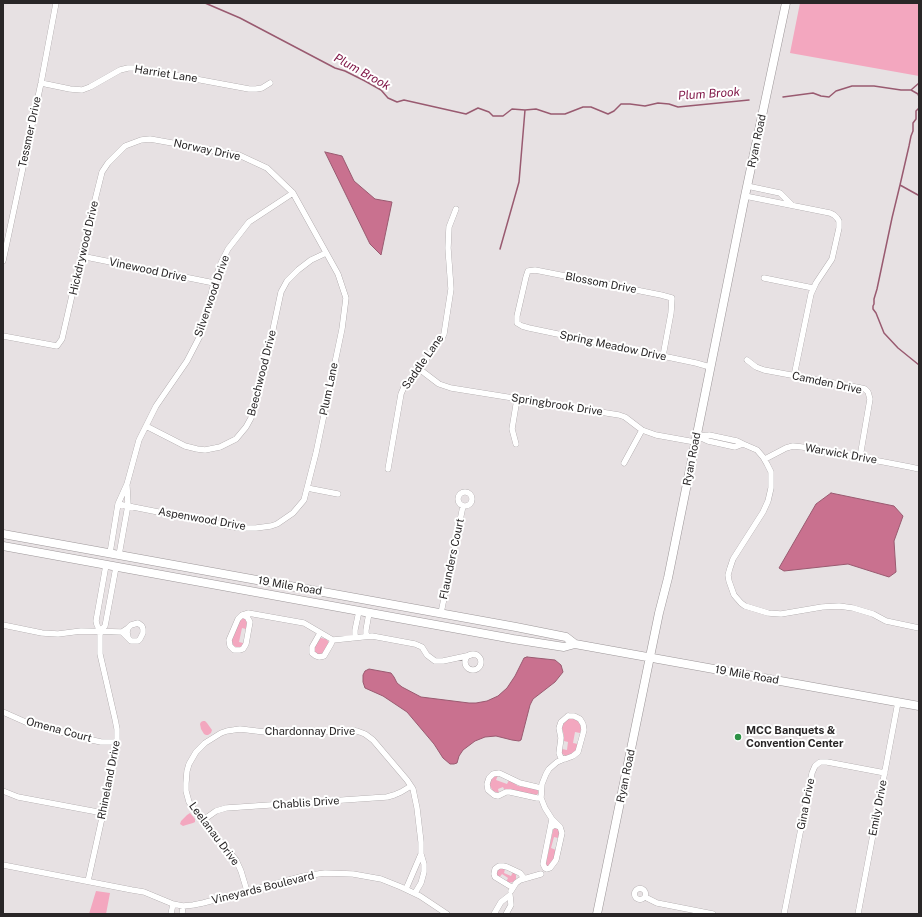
<!DOCTYPE html>
<style>
body{margin:0}
#map{position:relative;width:922px;height:917px;overflow:hidden;background:#e7e1e3;font-family:"Public Sans",sans-serif}
canvas{display:block}
.frame{position:absolute;inset:0;border:4px solid #292627;pointer-events:none}
</style>
<div id="map">
<canvas width="922" height="917"></canvas>
<div class="frame"></div>
</div>
<script>
const ctx = document.querySelector('canvas').getContext('2d');
ctx.lineJoin = 'round';
function fill(path, color) { ctx.fillStyle = color; ctx.fill(path, 'evenodd'); }
const toPath = rows => new Path2D(rows.map(r => 'M' + r).join(''));
function stroke(path, color, width, dash) { ctx.strokeStyle = color; ctx.lineWidth = width; ctx.lineCap = dash ? 'butt' : 'round'; ctx.setLineDash(dash || []); ctx.stroke(path); }
function drawText(font, color, halo, rows, align = 'center') {
  ctx.font = font + ' "Public Sans",sans-serif'; ctx.lineWidth = 4; ctx.setLineDash([]); ctx.textBaseline = 'middle'; ctx.strokeStyle = halo; ctx.fillStyle = color; for (const [text, x, y, turn = 0] of rows) {
    ctx.save(); ctx.translate(x, y); ctx.rotate((+turn || 0) * Math.PI / 180); ctx.textAlign = isNaN(turn) ? turn : align; if (halo) ctx.strokeText(text, 0, 0); ctx.fillText(text, 0, 0); ctx.restore();
  }
}
const green = toPath([
 [800,3,919,3,919,76,790,53],
 [242,618,244,618,247,621,246,629,242,628,239,642,243,643,243,645,240,647,236,647,232,645,232,640,240,620],
 [321,638,326,639,329,642,324,653,319,655,315,652,314,647,319,639],
 [570,718,577,720,581,725,581,728,580,733,575,732,573,743,578,744,575,752,566,756,562,754,562,749,567,750,568,742,564,741,564,736,562,728,564,722],
 [203,721,205,721,207,723,212,730,211,733,208,735,206,735,204,734,201,729,200,724,201,722],
 [498,775,496,780,507,784,509,780,518,786,537,789,539,793,536,795,511,790,505,791,503,787,498,789,499,793,493,791,490,786,490,780,494,776],
 [190,813,195,819,195,822,193,823,186,825,183,826,180,824,181,821,187,815],
 [554,828,557,828,560,831,558,838,554,837,551,848,556,850,553,861,548,866,546,866,546,863,553,830],
 [501,868,505,869,504,873,511,876,513,872,516,875,516,879,513,882,508,883,506,882,508,878,502,874,499,878,497,876,497,872,498,870],
 [96,891,110,893,106,914,89,914]
]);
const water = toPath([
 [325,152,342,156,354,181,375,199,392,202,381,255,370,244,325,152],
 [831,493,894,506,903,516,894,541,896,572,889,577,848,564,784,571,779,568,816,504,831,493],
 [527,657,555,660,561,665,563,672,555,682,533,699,530,705,521,740,519,741,512,740,496,736,485,737,475,741,463,750,459,756,457,763,454,764,450,764,443,758,434,744,407,712,383,696,365,688,363,682,363,675,365,671,369,669,391,673,394,677,397,683,402,687,421,697,469,703,476,703,487,701,498,696,507,688,515,676,524,658,527,657]
]);
const stream = toPath([
 [205,3,240,18,335,68,345,71,365,81,381,90,388,98,397,102,404,100,466,114,478,108,489,112,493,116,503,116,512,109,525,110,536,109,551,114,565,114,583,107,591,107,608,114,614,111,621,104,630,104,645,106,658,103,669,104,678,107,749,100],
 [911,90,919,83],
 [783,97,813,93,821,96,829,97,836,91,852,86,874,86,901,90,911,90,918,94,919,97],
 [919,108,916,111,916,119,913,123,913,131,911,136,909,146,900,185,892,218,877,289,874,299,874,304,873,306,873,309,876,313,884,333,898,348,919,365],
 [900,185,918,195],
 [500,249,519,182,525,110]
]);
const minor = toPath([
 [41,83,70,89,82,90,90,87,120,70,128,68,136,68,249,89,256,89,262,88,270,83],
 [747,186,780,193,792,205],
 [745,196,830,213,834,215,837,218,839,221,839,228,832,259,816,283,811,294,794,376],
 [81,256,214,283],
 [3,261,41,83,56,3],
 [764,278,813,288],
 [3,336,57,346,62,339,81,256,102,172,108,163,125,146,141,140,150,139,239,155,267,168,293,193,338,274,346,298,342,329,316,453,304,500,293,513,277,524,271,526,256,528,239,528,118,504],
 [663,356,671,313,672,298,661,295,535,270,528,271,526,277,517,316,517,323,522,326,529,328,696,363,710,367],
 [747,360,756,367,764,370,861,388,865,389,868,392,870,399,860,457],
 [418,368,439,384,451,388,619,415,625,417,642,430,656,435,695,442],
 [146,426,185,446,197,449,205,450,220,447,236,439,246,427,251,418,266,362,281,292,287,281,298,270,311,260,326,253],
 [709,435,737,441,743,444,735,447,708,441,697,436,709,435],
 [516,444,512,429,517,399],
 [743,444,757,450,763,457,767,464,771,472,771,488,768,501,763,512,733,559,730,568,728,575,729,581,734,595,741,603,745,606,768,613,781,614,822,607,839,606,853,608,873,614,886,621,919,628],
 [765,459,786,448,793,446,811,448,910,467,919,469],
 [624,463,642,430],
 [388,469,401,394,404,387,441,340,444,334,451,289,448,248,449,227,456,209],
 [307,488,338,494],
 '458 499a7 7 0 1 1 14 0a7 7 0 1 1-14 0Z',
 [110,553,118,504,127,484,139,440,156,406,187,361,200,336,214,283,221,263,228,249,249,222,293,193],
 [119,555,128,505,127,486],
 [441,613,463,506],
 [242,615,247,617,250,622,246,644,243,649,240,650,234,650,230,646,229,640,238,619,242,615,248,613,304,623,333,640,372,636,415,644,422,647,427,655,435,661,443,661,471,655],
 [3,625,42,633,58,634,81,631,122,632,128,628],
 [100,631,105,626,106,621,116,567],
 [122,632,131,641,138,641,140,639,143,633,143,629,142,626,138,623,131,625,128,628,127,632,128,637],
 [320,633,312,647,312,653,316,656,319,657,324,656,331,644,333,640],
 [366,635,366,630,369,613],
 [355,637,355,630,359,611],
 '465 662a8 8 0 1 1 16 0a8 8 0 1 1-16 0Z',
 [3,712,30,724,92,740,101,742,117,742],
 [568,716,574,716,580,719,583,724,584,730,578,752,573,756,565,759,561,758,559,753,561,738,559,728,561,722,568,716],
 [3,791,18,797,103,813],
 [541,798,537,798,510,792,506,792,498,796,494,795,488,790,487,784,489,778,493,774,499,773,520,783,541,788],
 [552,819,545,808,541,798,542,784,546,774,549,769,557,762,564,759],
 [202,821,216,811,226,808,387,797,394,795,401,792,411,786],
 [551,827,555,825,557,826,560,827,562,833,556,860,550,868,547,869,545,868,543,864,552,819,560,827],
 [3,865,132,890,144,892,173,904,183,906,193,905,203,903,304,876,325,873,353,874,381,879,401,887,420,896,447,914],
 [88,881,116,755,117,742,117,729,115,719,100,654,100,631,97,625,96,621,106,565],
 [513,888,495,877,494,874,495,869,499,866,503,866,507,867,520,873,524,878],
 '634.5 894a5.5 5.5 0 1 1 11 0a5.5 5.5 0 1 1-11 0Z',
 [406,889,421,854,424,864,424,872,421,883,415,893],
 [247,891,241,871,236,860,195,811,189,802,186,791,186,783,187,771,189,764,196,752,205,743,221,733,227,731,240,729,281,734,347,730,357,731,365,734,373,740,407,780,413,789,417,808,421,842,421,854],
 [511,891,516,883,520,880,541,874],
 [645,897,657,903,713,914],
 [171,914,173,904],
 [182,914,183,906],
 [494,914,501,902,510,895,511,905,506,914],
 [784,914,812,773,815,766,820,762,827,762,885,773],
 [858,914,898,702]
]);
const secondary = toPath([
 [3,534,516,627,566,637,575,644],
 [3,546,513,639,564,647,575,644,919,706],
 [597,914,659,613,668,578,745,196,786,3]
]);
const markers = [
 [738,737,4,"#2e9146"]
];
const streetNames = [
 ["Harriet Lane",166,74,9],
 ["Tessmer Drive",30,132,-78],
 ["Ryan Road",757,141,-78],
 ["Norway Drive",207,150,12],
 ["Hickdrywood Drive",84,248,-77],
 ["Vinewood Drive",148,270,12],
 ["Blossom Drive",601,283,11],
 ["Silverwood Drive",212,296,-71],
 ["Spring Meadow Drive",613,346,12],
 ["Saddle Lane",423,362,-55],
 ["Beechwood Drive",262,373,-76],
 ["Camden Drive",827,383,12],
 ["Plum Lane",329,389,-78],
 ["Springbrook Drive",557,405,9],
 ["Warwick Drive",841,454,10],
 ["Ryan Road",692,459,-79],
 ["Aspenwood Drive",202,519,10],
 ["Flaunders Court",452,559,-78],
 ["19 Mile Road",290,586,10],
 ["19 Mile Road",747,675,10],
 ["Omena Court",59,730,15],
 ["Chardonnay Drive",310,732],
 ["Ryan Road",626,776,-78],
 ["Rhineland Drive",109,780,-79],
 ["Chablis Drive",306,803,-4],
 ["Gina Drive",806,804,-79],
 ["Emily Drive",878,808,-79],
 ["Leelanau Drive",214,834,53],
 ["Vineyards Boulevard",263,888,-14]
];
const poiNames = [
 ["MCC Banquets &",746,731],
 ["Convention Center",746,744]
];
const waterNames = [
 ["Plum Brook",362,72,29],
 ["Plum Brook",709,94,-4]
];
fill(green, '#f3a7bf');
fill(water, '#c9718f');
stroke(water, '#995a70', 1);
stroke(stream, '#995a70', 1.5);
stroke(minor, '#9d9799', 6);
stroke(secondary, '#9d9799', 9);
stroke(minor, '#fff', 5.5);
stroke(secondary, '#fff', 8);
for (const [x, y, r, color] of markers) { const dot = new Path2D(); dot.arc(x, y, r, 0, 2 * Math.PI); ctx.fillStyle = color; ctx.fill(dot); stroke(dot, '#fff', 1.5); }
drawText('11px', '#292627', '#fff', streetNames);
drawText('bold 11px', '#292627', '#fff', poiNames, 'left');
drawText('italic 12px', '#7f1546', '#fff', waterNames);
</script>
